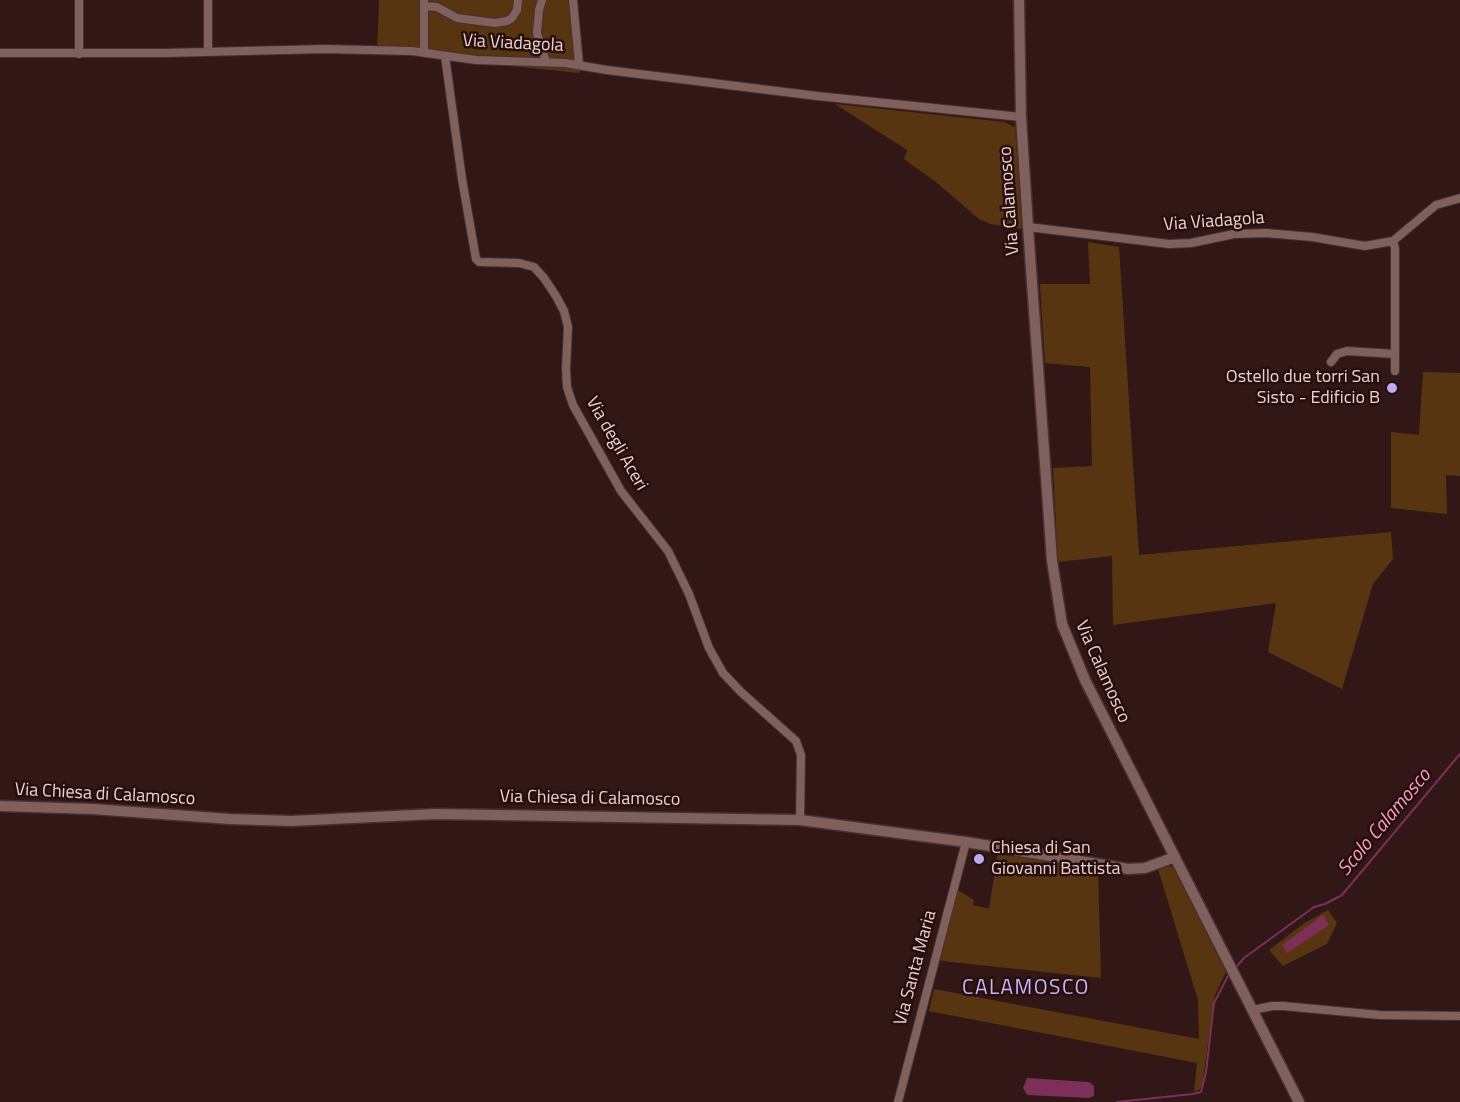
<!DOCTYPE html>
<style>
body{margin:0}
canvas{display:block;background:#311715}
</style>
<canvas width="1460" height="1102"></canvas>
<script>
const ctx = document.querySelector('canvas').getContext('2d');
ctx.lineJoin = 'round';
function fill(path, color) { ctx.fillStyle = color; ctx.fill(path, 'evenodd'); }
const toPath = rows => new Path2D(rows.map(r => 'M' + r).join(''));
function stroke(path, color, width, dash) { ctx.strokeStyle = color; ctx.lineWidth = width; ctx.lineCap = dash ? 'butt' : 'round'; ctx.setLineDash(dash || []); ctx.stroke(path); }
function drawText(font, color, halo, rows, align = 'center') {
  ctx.font = font + ' "Titillium Web",sans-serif'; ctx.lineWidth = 5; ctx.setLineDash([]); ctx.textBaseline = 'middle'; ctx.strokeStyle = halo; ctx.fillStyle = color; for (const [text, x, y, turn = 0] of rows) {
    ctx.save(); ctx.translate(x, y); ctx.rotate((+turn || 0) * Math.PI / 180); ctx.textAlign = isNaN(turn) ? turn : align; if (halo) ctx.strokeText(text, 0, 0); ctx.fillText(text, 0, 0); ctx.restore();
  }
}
const green = toPath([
 [379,0,574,0,580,73,442,59,412,54,377,52],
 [835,104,1004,122,1015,127,1023,229,991,224,979,219,937,183,904,159,907,150],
 [1088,242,1119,247,1139,555,1391,532,1393,559,1373,584,1342,689,1268,652,1276,603,1113,625,1112,556,1058,562,1053,468,1092,466,1090,367,1045,363,1040,284,1090,284],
 [1423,372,1460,373,1460,476,1446,475,1447,514,1391,508,1391,432,1419,435],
 [998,852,1098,869,1101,978,933,960,950,885,974,900,973,905,989,909],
 [1167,865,1174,868,1226,972,1215,995,1202,1086,1199,1090,1194,1092,1197,1063,929,1011,934,989,1199,1039,1198,1000,1158,869],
 [1328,910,1337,923,1327,944,1283,966,1269,950,1303,924]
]);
const water = toPath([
 [1323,915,1329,925,1287,953,1282,945],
 [1027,1078,1089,1082,1094,1086,1094,1096,1089,1098,1027,1095,1023,1088]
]);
const stream = toPath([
 [1237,966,1244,958,1314,907,1325,904,1342,895,1460,754],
 [1117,1102,1193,1094,1201,1092,1206,1072,1214,1003,1229,974]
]);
const minor = toPath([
 [208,0,208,51],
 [542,0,539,10,537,33,546,62],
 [573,0,579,64],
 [424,6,437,7,457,18,495,23,507,21,512,18,517,10,518,0],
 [0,53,164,53,325,49,412,51,476,60,565,63,607,70,817,96,1021,117],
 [424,53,424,0],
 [79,54,79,0],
 [445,56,462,179,476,259,479,262,519,263,534,267,544,278,556,296,564,311,568,327,566,369,567,387,573,405,621,491,668,551,689,594,709,648,723,673,741,692,796,741,801,755,800,820],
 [1028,227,1169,244,1191,243,1234,234,1266,233,1312,237,1365,246,1393,241,1436,205,1460,198],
 [1393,241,1395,248,1395,371],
 [1331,362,1337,354,1347,351,1395,354],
 [1253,1010,1272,1006,1283,1006,1380,1015,1460,1016],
 [898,1102,966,842]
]);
const tertiary = toPath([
 [1019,0,1021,117,1028,227,1052,561,1062,624,1085,680,1299,1102],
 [0,806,93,809,230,819,291,821,435,814,800,820,966,842,1128,869,1145,868,1175,857]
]);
const markers = [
 [1392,388,6,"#bbaaf6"],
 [979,859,6,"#bbaaf6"]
];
const streetNames = [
 ["Via Viadagola",513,44,3],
 ["Via Calamosco",1010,201,-94],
 ["Via Viadagola",1214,222,-4],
 ["Via degli Aceri",616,444,60],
 ["Via Calamosco",1102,672,66],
 ["Via Chiesa di Calamosco",105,795,3],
 ["Via Chiesa di Calamosco",590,799,1],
 ["Via Santa Maria",916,968,-75]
];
const poiNames = [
 ["Ostello due torri San",1380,378],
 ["Sisto - Edificio B",1380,399],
 ["Chiesa di San",991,849,"left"],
 ["Giovanni Battista",991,870,"left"]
];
const waterNames = [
 ["Scolo Calamosco",1385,823,-50]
];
const quarterNames = [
 ["CALAMOSCO",1026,989]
];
fill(green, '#573511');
fill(water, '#7c2f59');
stroke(stream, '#7c2f59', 2);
stroke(minor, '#463130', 10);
stroke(tertiary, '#463130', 13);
stroke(minor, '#80605c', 8);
stroke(tertiary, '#80605c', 10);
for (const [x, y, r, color] of markers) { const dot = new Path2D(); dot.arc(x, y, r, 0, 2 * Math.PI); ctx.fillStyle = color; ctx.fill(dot); stroke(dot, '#270e0c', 2); }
drawText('18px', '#e7d4d2', '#270e0c', streetNames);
drawText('18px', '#e7d4d2', '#270e0c', poiNames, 'right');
drawText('italic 20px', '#f79eca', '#270e0c', waterNames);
ctx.letterSpacing = '1.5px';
drawText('21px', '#c3b4fb', '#270e0c', quarterNames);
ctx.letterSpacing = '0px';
</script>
